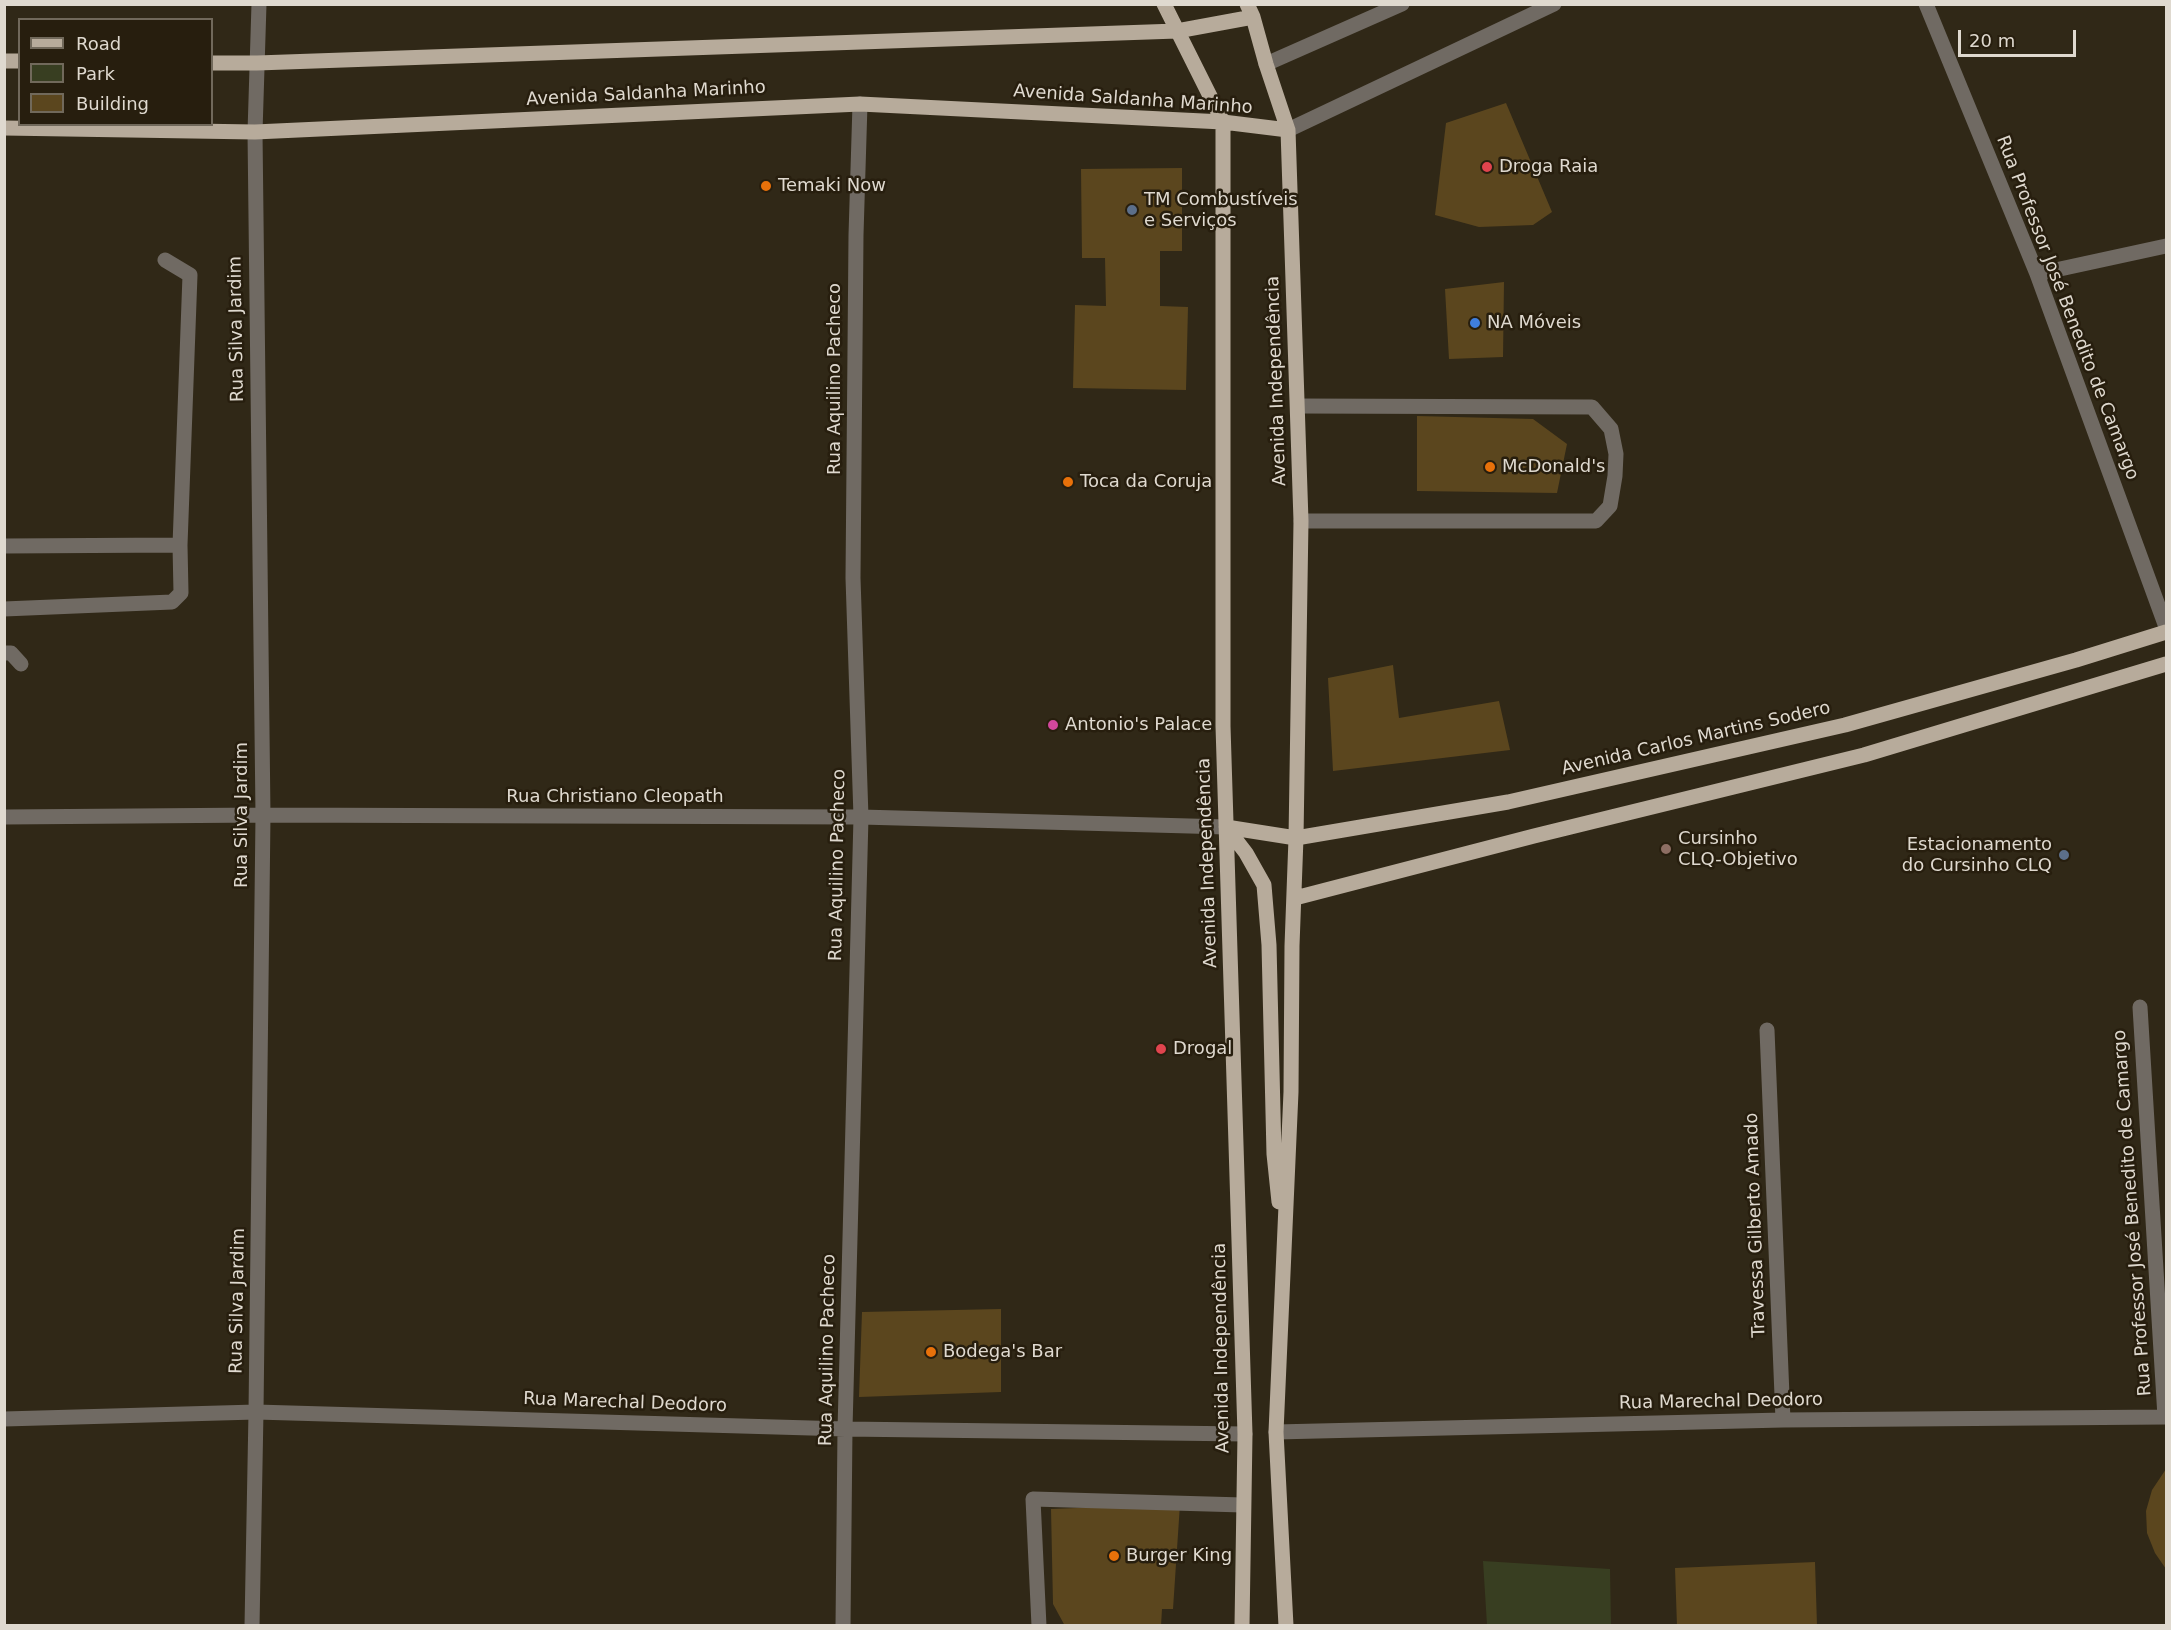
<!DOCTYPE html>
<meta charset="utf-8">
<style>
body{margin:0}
#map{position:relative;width:2171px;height:1630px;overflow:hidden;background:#302817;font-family:"DejaVu Sans",sans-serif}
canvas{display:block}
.frame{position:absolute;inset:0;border:6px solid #dfd9cf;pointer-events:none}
.legend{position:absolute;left:18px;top:18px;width:195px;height:108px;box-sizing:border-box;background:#271e0e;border:2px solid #71695b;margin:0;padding:8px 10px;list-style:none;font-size:18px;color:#dfd9cf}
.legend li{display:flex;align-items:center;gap:12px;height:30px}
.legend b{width:30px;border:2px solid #71695b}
.scale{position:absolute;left:1958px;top:30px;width:118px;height:27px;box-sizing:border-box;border:3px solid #dfd9cf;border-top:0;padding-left:8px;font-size:18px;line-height:21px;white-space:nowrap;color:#dfd9cf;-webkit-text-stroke:4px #271e0e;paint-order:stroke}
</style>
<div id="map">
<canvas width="2171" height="1630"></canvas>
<div class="frame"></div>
<ul class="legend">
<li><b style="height:8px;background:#b7ab9b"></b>Road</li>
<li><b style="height:16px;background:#383e21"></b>Park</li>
<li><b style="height:16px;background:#5b461e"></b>Building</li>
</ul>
<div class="scale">20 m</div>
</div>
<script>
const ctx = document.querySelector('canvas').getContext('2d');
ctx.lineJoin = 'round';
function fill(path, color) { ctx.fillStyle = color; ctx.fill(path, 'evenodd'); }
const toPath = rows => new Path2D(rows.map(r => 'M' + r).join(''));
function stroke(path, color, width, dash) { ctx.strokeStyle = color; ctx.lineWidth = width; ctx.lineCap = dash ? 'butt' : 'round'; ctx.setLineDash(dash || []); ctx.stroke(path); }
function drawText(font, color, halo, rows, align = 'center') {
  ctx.font = font + ' "DejaVu Sans",sans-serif'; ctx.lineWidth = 5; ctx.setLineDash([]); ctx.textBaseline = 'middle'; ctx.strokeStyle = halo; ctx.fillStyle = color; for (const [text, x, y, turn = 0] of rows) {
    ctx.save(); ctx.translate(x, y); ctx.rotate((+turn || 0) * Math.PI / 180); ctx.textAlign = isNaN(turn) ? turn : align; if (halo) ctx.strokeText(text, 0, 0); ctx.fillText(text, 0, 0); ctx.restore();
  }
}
const green = toPath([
 [1483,1561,1610,1569,1611,1625,1487,1625]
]);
const building = toPath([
 [1506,103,1552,212,1533,225,1479,227,1435,215,1446,123],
 [1182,168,1182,251,1160,251,1160,306,1188,307,1186,390,1073,388,1075,305,1106,306,1105,258,1082,258,1081,169],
 [1504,282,1503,357,1449,359,1445,289],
 [1417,416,1533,419,1567,444,1557,493,1417,491],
 [1393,665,1399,718,1499,701,1510,750,1333,771,1328,678],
 [1001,1309,1001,1392,859,1397,862,1312],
 [2166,1469,2166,1569,2155,1553,2147,1533,2146,1511,2152,1490],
 [1180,1504,1173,1609,1162,1609,1161,1626,1065,1626,1053,1604,1051,1509],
 [1815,1562,1817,1626,1677,1626,1675,1568]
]);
const minor = toPath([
 [1926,4,2037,274,2166,627],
 [1266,64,1402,4],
 [1288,130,1554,4],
 [2037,274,2166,246],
 [1298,406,1592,407,1611,429,1616,454,1615,476,1610,506,1596,521,1301,521],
 [4,546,180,545,190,275,165,260],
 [4,609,172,602,181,593,180,545],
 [4,653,11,653,21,664],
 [4,817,263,815,861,817,1226,827],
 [2140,1007,2165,1417],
 [1767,1030,1783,1420],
 [4,1419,256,1412,845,1429,1245,1434],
 [1276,1432,1783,1420,2166,1417],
 [252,1626,256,1412,263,815,255,132,259,4],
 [843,1626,845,1429,861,817,853,578,856,235,860,104],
 [1039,1626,1033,1499,1243,1505]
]);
const major = toPath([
 [1164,4,1223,122,1223,726,1245,1434,1242,1626],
 [1247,4,1253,17,1266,64,1288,130,1301,521,1296,838,1292,946,1291,1092,1276,1432,1286,1626],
 [4,61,20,61],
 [212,63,257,63,1177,31,1253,17],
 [4,128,255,132,860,104,1223,122,1288,130],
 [1226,827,1296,838,1508,802,1845,725,2076,660,2166,632],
 [1226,827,1246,853,1264,885,1269,945,1274,1154,1279,1202],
 [1295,898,1534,836,1864,755,2166,664]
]);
const markers = [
 [1487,167,6,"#e0444e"],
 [766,186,6,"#e8710a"],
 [1132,210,6,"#5c6f8a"],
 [1475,323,6,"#3f7fe0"],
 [1490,467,6,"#e8710a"],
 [1068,482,6,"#e8710a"],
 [1053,725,6,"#d1479c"],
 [1666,849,6,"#8d6e63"],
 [2064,855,6,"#5c6f8a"],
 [1161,1049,6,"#e0444e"],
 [931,1352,6,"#e8710a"],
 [1114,1556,6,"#e8710a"]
];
const streetNames = [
 ["Avenida Saldanha Marinho",646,94,-3],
 ["Avenida Saldanha Marinho",1133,100,4],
 ["Rua Professor José Benedito de Camargo",2067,308,69],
 ["Rua Silva Jardim",237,329,-91],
 ["Rua Aquilino Pacheco",835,379,-90],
 ["Avenida Independência",1277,381,-92],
 ["Avenida Carlos Martins Sodero",1696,739,-13],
 ["Rua Christiano Cleopath",615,797],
 ["Rua Silva Jardim",242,815,-90],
 ["Avenida Independência",1208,863,-92],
 ["Rua Aquilino Pacheco",838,865,-89],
 ["Rua Professor José Benedito de Camargo",2133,1213,-94],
 ["Travessa Gilberto Amado",1756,1225,-92],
 ["Rua Silva Jardim",238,1301,-89],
 ["Avenida Independência",1222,1348,-91],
 ["Rua Aquilino Pacheco",828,1350,-89],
 ["Rua Marechal Deodoro",1721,1402,-1],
 ["Rua Marechal Deodoro",625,1403,2]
];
const poiNames = [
 ["Droga Raia",1499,167],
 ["Temaki Now",778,186],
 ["TM Combustíveis",1144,200],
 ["e Serviços",1144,221],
 ["NA Móveis",1487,323],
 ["McDonald's",1502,467],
 ["Toca da Coruja",1080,482],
 ["Antonio's Palace",1065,725],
 ["Cursinho",1678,839],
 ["CLQ-Objetivo",1678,860],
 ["Estacionamento",2052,845,"right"],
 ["do Cursinho CLQ",2052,866,"right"],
 ["Drogal",1173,1049],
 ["Bodega's Bar",943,1352],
 ["Burger King",1126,1556]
];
fill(green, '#383e21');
fill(building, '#5b461e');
stroke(minor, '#706a63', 15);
stroke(major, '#b7ab9b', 15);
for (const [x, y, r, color] of markers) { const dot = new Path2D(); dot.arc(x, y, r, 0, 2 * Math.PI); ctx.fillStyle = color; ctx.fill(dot); stroke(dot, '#271e0e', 2); }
drawText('18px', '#dfd9cf', '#271e0e', streetNames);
drawText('18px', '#dfd9cf', '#271e0e', poiNames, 'left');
</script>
